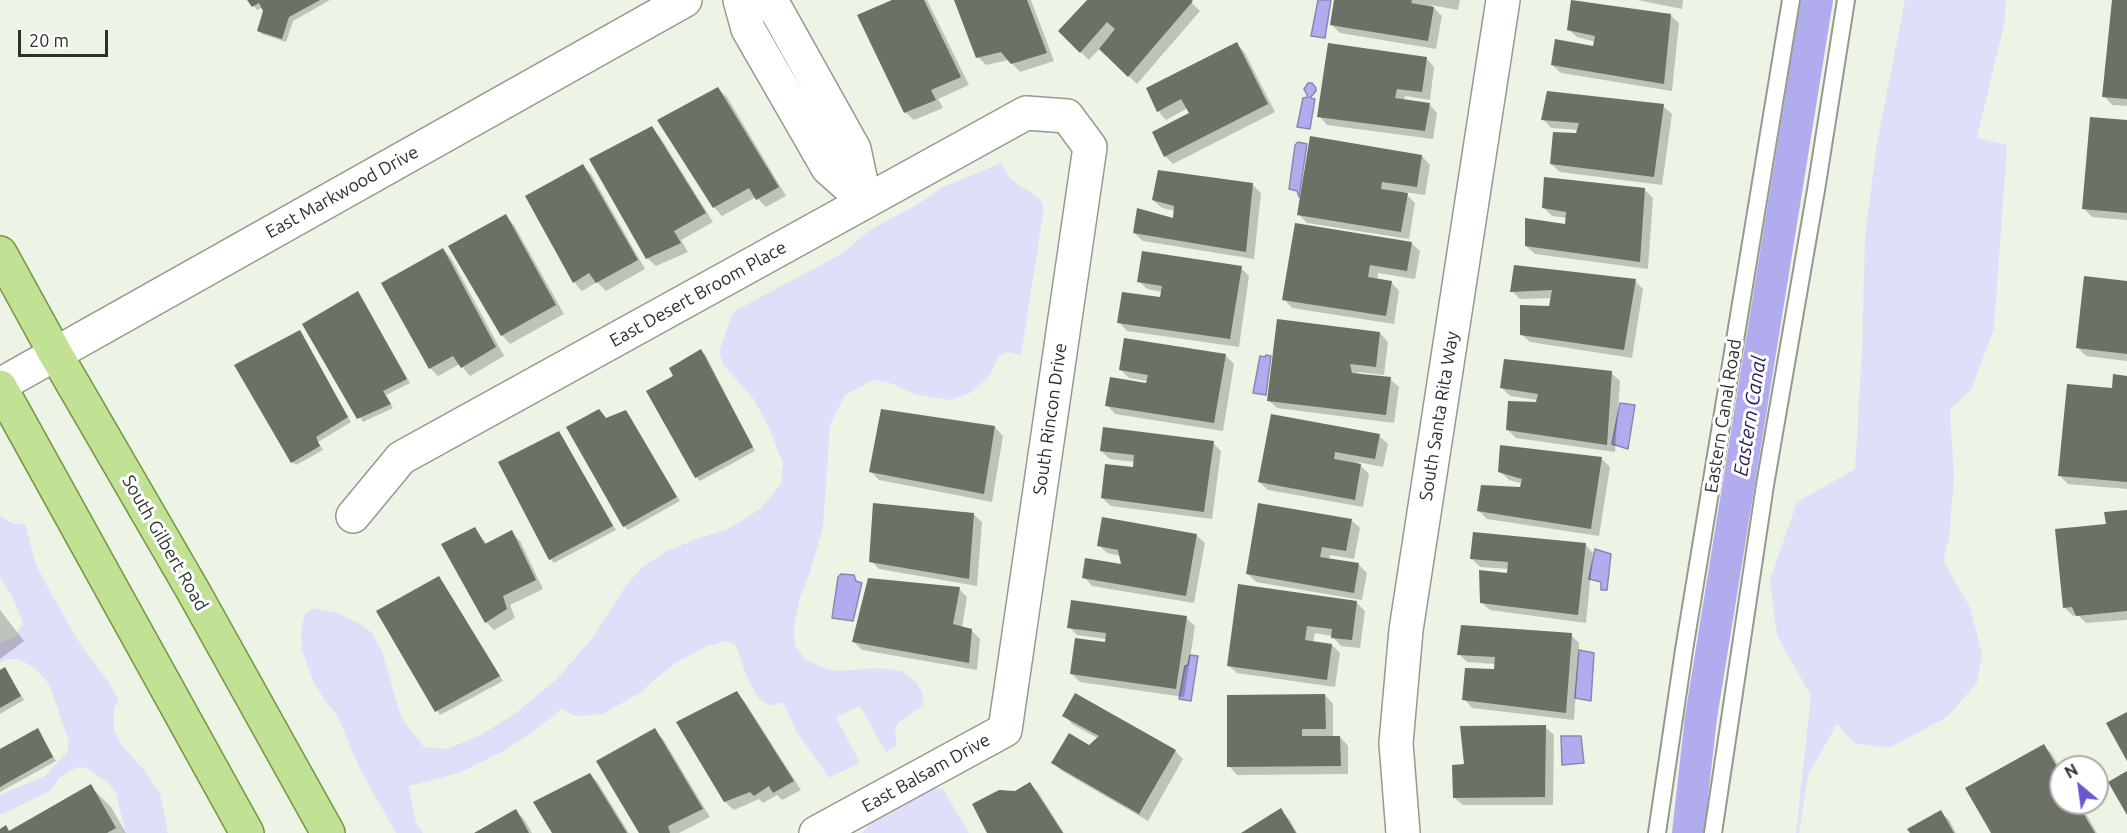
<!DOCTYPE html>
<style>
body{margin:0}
#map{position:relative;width:2127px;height:833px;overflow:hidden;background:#edf4e6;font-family:Ubuntu,sans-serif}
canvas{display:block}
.north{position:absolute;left:2049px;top:755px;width:60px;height:60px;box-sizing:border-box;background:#fff;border:2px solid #abacaa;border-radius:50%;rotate:331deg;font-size:16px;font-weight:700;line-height:24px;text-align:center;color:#2d302b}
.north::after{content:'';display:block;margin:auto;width:21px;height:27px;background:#6a55ce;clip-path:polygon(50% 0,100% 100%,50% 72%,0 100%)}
.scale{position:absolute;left:18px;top:30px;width:90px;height:27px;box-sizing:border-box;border:3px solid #2d302b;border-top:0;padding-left:8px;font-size:18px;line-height:21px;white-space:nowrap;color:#2d302b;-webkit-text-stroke:4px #fff;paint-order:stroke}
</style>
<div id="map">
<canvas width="2127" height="833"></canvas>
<div class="north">N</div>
<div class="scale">20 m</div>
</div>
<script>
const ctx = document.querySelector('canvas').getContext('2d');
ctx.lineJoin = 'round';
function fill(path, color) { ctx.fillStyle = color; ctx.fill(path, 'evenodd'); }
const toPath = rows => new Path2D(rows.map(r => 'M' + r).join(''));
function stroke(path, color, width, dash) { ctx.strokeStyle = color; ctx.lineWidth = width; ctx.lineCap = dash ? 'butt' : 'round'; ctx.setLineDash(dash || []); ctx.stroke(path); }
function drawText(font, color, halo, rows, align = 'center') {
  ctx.font = font + ' Ubuntu,sans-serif'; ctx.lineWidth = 6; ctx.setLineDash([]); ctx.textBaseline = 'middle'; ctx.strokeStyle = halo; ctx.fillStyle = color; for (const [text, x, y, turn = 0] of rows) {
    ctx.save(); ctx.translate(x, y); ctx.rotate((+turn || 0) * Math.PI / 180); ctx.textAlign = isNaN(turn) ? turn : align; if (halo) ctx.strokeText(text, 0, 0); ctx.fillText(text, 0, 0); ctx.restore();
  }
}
const green = toPath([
 [1905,0,2006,0,2005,20,1977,138,2007,145,1994,329,1971,390,1950,410,1954,479,1949,539,1943,561,1969,605,1982,654,1977,683,1947,717,1889,748,1854,743,1837,724,1808,775,1799,833,1796,833,1811,696,1777,636,1770,580,1797,502,1855,469,1862,353,1865,236,1877,143],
 [1001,163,1011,179,1041,200,1044,208,1021,355,1008,352,999,356,990,375,970,393,950,400,915,394,890,383,873,380,845,395,830,425,823,528,810,572,800,598,794,625,795,645,804,658,817,665,833,671,880,668,902,671,916,682,922,692,924,705,899,722,895,728,897,746,886,752,860,706,836,717,860,763,829,778,796,731,783,702,770,706,758,698,744,670,736,645,727,641,707,646,674,664,638,694,603,714,575,716,561,709,537,729,502,752,459,773,409,786,416,823,423,833,396,833,360,769,337,715,326,702,313,681,302,650,301,629,305,614,312,608,336,613,357,622,371,632,382,651,401,717,424,747,447,749,481,735,516,713,557,679,594,636,625,587,641,568,665,552,696,539,728,529,760,509,781,484,783,464,770,430,753,398,724,366,719,352,733,312,843,253,870,230,918,204,943,187],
 [0,516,13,524,25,524,36,565,51,593,79,642,107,680,119,700,114,708,114,730,121,744,144,770,160,793,168,833,126,833,116,793,107,782,87,768,78,767,68,772,59,778,55,785,48,792,0,815,0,795,45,776,67,752,69,741,49,684,36,669,19,659,8,659,0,663,0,643,16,636,23,622,11,594,0,578],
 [903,786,943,789,969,833,862,833]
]);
const water = toPath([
 [1318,0,1331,0,1325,38,1311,36,1318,0],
 [1308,83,1312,83,1316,88,1316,91,1310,98,1315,99,1310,129,1297,127,1303,98,1308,97,1304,89,1308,83],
 [1298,142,1307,144,1299,197,1297,191,1289,189,1295,145,1298,142],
 [1266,355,1271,356,1266,395,1253,393,1260,356,1265,357,1266,355],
 [1620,403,1635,405,1628,449,1612,444,1620,403],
 [1595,549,1611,554,1607,590,1601,590,1601,582,1589,579,1595,549],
 [841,574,854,575,856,581,862,583,853,621,832,618,838,577,841,574],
 [1579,650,1594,653,1591,701,1575,698,1579,650],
 [1190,655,1198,656,1191,701,1179,699,1185,666,1188,665,1190,655],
 [1561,736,1581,736,1584,763,1562,765,1561,736]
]);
const shadow = toPath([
 [249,0,330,0,293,21,286,42,262,34,258,31,264,11,263,7,257,10],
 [896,0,927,0,969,85,938,99,943,108,914,120,905,112],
 [955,0,1031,0,1054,61,1020,72,1009,60,986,65,978,57],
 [1089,0,1189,0,1200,11,1137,84,1100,48,1089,60,1060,31],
 [1336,0,1460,0,1458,10,1431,5,1442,16,1436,49,1340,33,1332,25],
 [1637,0,1683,0,1682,9],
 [2114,0,2127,0,2127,106,2112,105,2104,96],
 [1670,15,1679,23,1672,91,1561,73,1552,65,1594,48,1596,42,1577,37,1568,29],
 [1237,44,1245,53,1275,112,1173,164,1165,156,1191,114,1188,108,1166,120,1158,111],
 [1426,58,1434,67,1430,100,1405,96,1404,101,1429,104,1437,113,1433,139,1327,125,1319,116],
 [718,89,727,97,786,196,766,207,756,197,722,216,714,207],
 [1663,106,1672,114,1662,185,1560,172,1551,164,1578,134,1579,130,1551,128,1543,119],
 [2127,122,2127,220,2092,217,2083,208],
 [652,128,660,137,713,222,681,240,688,252,656,266,647,258],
 [1422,156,1430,165,1425,195,1404,192,1415,203,1409,239,1307,223,1298,214],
 [582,165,591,174,645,269,606,291,597,282,582,291,574,282],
 [1253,185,1261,193,1254,259,1143,241,1134,233,1175,220,1175,211,1162,208,1153,200],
 [1644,189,1653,198,1648,269,1535,254,1526,246,1567,225,1567,218,1552,216,1544,208],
 [506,216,514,225,564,314,510,344,502,335],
 [1411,243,1420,251,1415,279,1378,273,1377,280,1391,282,1399,291,1394,324,1292,308,1284,299],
 [443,249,451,258,504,356,470,376,460,364,438,376,430,368],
 [1241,268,1249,276,1239,347,1127,331,1119,322,1161,299,1162,292,1147,289,1139,281],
 [1635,281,1643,289,1632,358,1530,342,1521,334,1550,308,1552,298,1520,299,1512,291],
 [2127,283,2127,361,2086,356,2078,348],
 [358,293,410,383,386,395,393,408,363,422,304,325],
 [300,332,351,422,318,442,323,450,296,465,292,462],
 [1380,333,1388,342,1384,375,1357,372,1358,375,1390,379,1399,387,1394,423,1277,408,1268,400],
 [701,351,705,354,755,451,700,481,696,477,675,376],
 [1226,356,1234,364,1223,431,1115,414,1107,405,1148,384,1148,381,1129,378,1120,369],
 [1611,373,1620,381,1615,452,1516,438,1507,429,1537,404,1538,400,1510,396,1502,388],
 [2127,377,2127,489,2068,484,2059,475],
 [626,412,680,501,628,530,624,526,607,420],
 [1272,416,1379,436,1388,444,1383,467,1357,462,1369,474,1363,507,1268,490,1259,482],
 [995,427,1003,436,992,502,879,480,870,471],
 [562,437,616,530,554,563,550,559],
 [1213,443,1221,451,1212,519,1111,506,1102,498,1134,469,1135,462,1110,459,1101,451],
 [1601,458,1610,467,1599,536,1487,519,1479,511,1521,489,1523,484,1509,480,1500,471],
 [2127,511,2127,620,2086,623,2078,615,2073,616,2064,607],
 [973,514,982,522,977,586,879,569,871,561],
 [1351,520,1360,528,1354,559,1330,555,1329,560,1359,565,1367,573,1362,600,1256,582,1248,574],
 [474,529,487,544,511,532,520,541,543,589,510,605,515,618,494,630,486,622],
 [1196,535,1205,543,1194,603,1092,586,1084,577,1122,566,1121,556,1107,553,1099,545],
 [1585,544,1593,553,1586,623,1490,610,1481,602,1508,575,1509,569,1480,567,1471,558],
 [442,582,503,681,440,715,378,611],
 [1240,586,1356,602,1365,611,1360,648,1341,646,1332,636,1315,633,1313,642,1332,645,1340,653,1335,687,1237,673,1228,665],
 [959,589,967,597,962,628,971,630,980,639,977,670,862,650,854,642],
 [0,610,24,641,0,659],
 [1186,618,1195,626,1184,697,1080,682,1072,674,1106,644,1106,639,1077,635,1069,627],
 [1571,635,1579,643,1574,720,1472,708,1464,699,1495,670,1496,664,1467,662,1459,654],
 [5,669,24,700,0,714,0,672],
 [737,693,745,702,801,790,782,800,777,795,763,803,759,799,734,810,725,802,678,723],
 [1325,695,1333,704,1333,737,1340,737,1348,746,1348,774,1237,775,1229,766],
 [1064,715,1175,751,1183,759,1148,821,1062,771,1053,763,1089,747,1099,739,1072,724],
 [1545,727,1554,735,1553,805,1463,805,1454,797,1466,765],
 [38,730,56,761,0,792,0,751],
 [654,730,663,739,710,817,679,833,640,833],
 [2044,746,2052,754,2061,770,2061,803,2080,803,2097,833,1992,833],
 [590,774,598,783,629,833,554,833],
 [1030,784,1038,792,1064,833,989,833],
 [90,786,111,807,126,833,0,833,0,831,6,827,10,832],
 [1280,810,1289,819,1297,833,1243,833],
 [516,811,524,819,532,833,477,833],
 [1940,811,1949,820,1956,833,1911,833]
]);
const canal = toPath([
 [1688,833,1701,717,1817,0]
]);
const building = toPath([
 [247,0,320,0,289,17,282,39,257,31,263,11,259,3,252,7],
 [892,0,924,0,961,77,931,90,936,100,904,113,857,15],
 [954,0,1027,0,1047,53,1011,64,1001,52,976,58],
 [1087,0,1191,0,1193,1,1128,77,1099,49,1115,29,1107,22,1080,53,1058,31],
 [1334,0,1412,0,1411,3,1434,7,1428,41,1330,25],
 [1571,0,1671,14,1664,84,1551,65,1555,39,1593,46,1595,36,1567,30],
 [2112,0,2127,0,2127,99,2102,97],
 [1237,42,1268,104,1164,157,1152,132,1189,113,1181,99,1157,112,1146,88],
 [1328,43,1427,57,1422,92,1397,89,1395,98,1430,103,1425,131,1317,117],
 [718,87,779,187,756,200,749,188,713,208,657,120],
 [1547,91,1664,104,1654,177,1550,164,1553,132,1576,133,1579,123,1541,120],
 [2090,117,2127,120,2127,213,2082,209],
 [652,126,706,213,674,231,681,243,646,259,589,159],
 [1310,136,1422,155,1417,187,1382,182,1381,189,1408,193,1401,232,1297,215],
 [583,164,638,260,596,283,589,273,573,283,525,196],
 [1158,170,1253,183,1246,252,1133,233,1137,208,1173,218,1174,206,1152,200],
 [1544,177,1645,188,1640,262,1525,246,1525,218,1565,224,1566,212,1542,208],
 [506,214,556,305,501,336,448,246],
 [1295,223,1412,242,1407,271,1370,265,1368,277,1392,281,1386,316,1282,300],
 [443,248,496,347,461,368,453,356,429,369,381,283],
 [1142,251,1242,266,1230,339,1117,323,1122,292,1160,297,1162,286,1137,282],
 [1514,265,1636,279,1624,350,1520,335,1520,305,1549,306,1552,290,1510,292],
 [2084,276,2127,281,2127,354,2076,348],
 [358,291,407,379,383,391,391,404,357,419,302,324],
 [1277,319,1380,332,1376,367,1350,364,1352,373,1391,377,1386,415,1267,401],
 [300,330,348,417,316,437,320,446,291,463,234,365],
 [1124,338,1226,354,1214,423,1105,406,1110,377,1146,383,1148,375,1119,370],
 [701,349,753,447,695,478,646,391,673,376,669,368],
 [1504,359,1612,371,1607,445,1506,430,1508,401,1536,402,1538,394,1500,388],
 [2113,374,2127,376,2127,482,2058,476,2067,384,2112,388],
 [599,409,606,418,626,410,677,497,623,527,566,427],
 [881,409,995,426,984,494,869,472],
 [1271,414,1380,434,1375,459,1335,452,1334,459,1361,464,1355,500,1258,482],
 [1103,427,1214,441,1204,512,1101,498,1105,464,1133,467,1134,455,1100,451],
 [559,431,613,526,549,560,498,462],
 [1500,445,1602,457,1591,529,1477,511,1481,485,1520,487,1522,479,1498,472],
 [873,503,974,513,969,579,869,562],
 [1258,503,1352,519,1346,551,1322,547,1320,557,1359,563,1354,593,1246,574],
 [2127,510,2127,611,2076,616,2072,607,2063,608,2055,529,2106,524,2104,512],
 [1102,517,1197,534,1186,596,1082,578,1085,558,1121,564,1118,550,1097,546],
 [475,527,485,544,512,530,536,580,503,596,507,609,485,623,441,544],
 [1473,532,1586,543,1578,615,1480,603,1479,570,1507,573,1508,562,1470,559],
 [439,576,500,676,435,712,376,611],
 [868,578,960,587,953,624,972,629,969,663,852,642],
 [1238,584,1357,601,1352,640,1331,638,1332,629,1307,626,1305,640,1332,644,1327,680,1227,666],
 [1071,600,1187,616,1176,689,1070,674,1075,638,1105,642,1106,633,1067,628],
 [1461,625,1572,633,1566,713,1462,700,1465,668,1494,669,1495,657,1457,655],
 [5,667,21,696,0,708,0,670],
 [737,691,794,781,773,793,769,786,754,796,750,792,724,802,676,722],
 [1075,693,1176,750,1139,814,1051,763,1069,733,1089,745,1099,736,1062,716],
 [1325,694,1326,729,1302,729,1302,736,1340,736,1341,766,1227,767,1227,695],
 [2127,712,2127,761,2106,723],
 [1546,725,1545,797,1453,798,1452,765,1464,764,1460,726],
 [38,728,53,757,0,787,0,749],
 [655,728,703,809,668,826,670,833,639,833,596,761],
 [2044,744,2061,774,2061,803,2077,803,2095,833,1991,833,1965,788],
 [2127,771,2127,815,2108,782],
 [590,773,627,833,552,833,533,802],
 [1030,782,1063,833,987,833,972,804,999,790,1015,791],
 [91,784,116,828,107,833,0,833,0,829,6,825,9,831],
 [1281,808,1296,833,1241,833],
 [516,809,529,833,474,833],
 [1941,810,1954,833,1910,833,1907,829]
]);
const service = toPath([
 [1657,833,1684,650,1791,0],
 [1713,833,1765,485,1816,190,1846,0]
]);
const minor = toPath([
 [740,0,748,29,828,168,865,201],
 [764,0,777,11,854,149,865,201],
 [0,385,685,0],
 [353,516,401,458,1026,113,1067,116,1090,147,1005,730,816,833],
 [1403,833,1396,743,1406,630,1503,0]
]);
const primary = toPath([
 [0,253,55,353,192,589,328,833],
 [0,387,247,833]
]);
const streetNames = [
 ["East Markwood Drive",342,192,-29],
 ["East Desert Broom Place",698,294,-29],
 ["South Santa Rita Way",1439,416,-81],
 ["Eastern Canal Road",1723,416,-81],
 ["South Rincon Drive",1050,419,-82],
 ["South Gilbert Road",165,543,60],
 ["East Balsam Drive",926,773,-29]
];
const waterNames = [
 ["Eastern Canal",1750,416,-81]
];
fill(green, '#e0dffa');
fill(water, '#b0acee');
stroke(water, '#8987b4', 1.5);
fill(shadow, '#0003');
stroke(canal, '#b0acee', 32);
fill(building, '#6b7165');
stroke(service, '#949a8e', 20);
stroke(minor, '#949a8e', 36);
stroke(primary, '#729640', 36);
stroke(service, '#fff', 16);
stroke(minor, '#fff', 33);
stroke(primary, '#c1e194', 33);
drawText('18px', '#2d302b', '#fff', streetNames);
drawText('italic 20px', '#2a1863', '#fff', waterNames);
</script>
